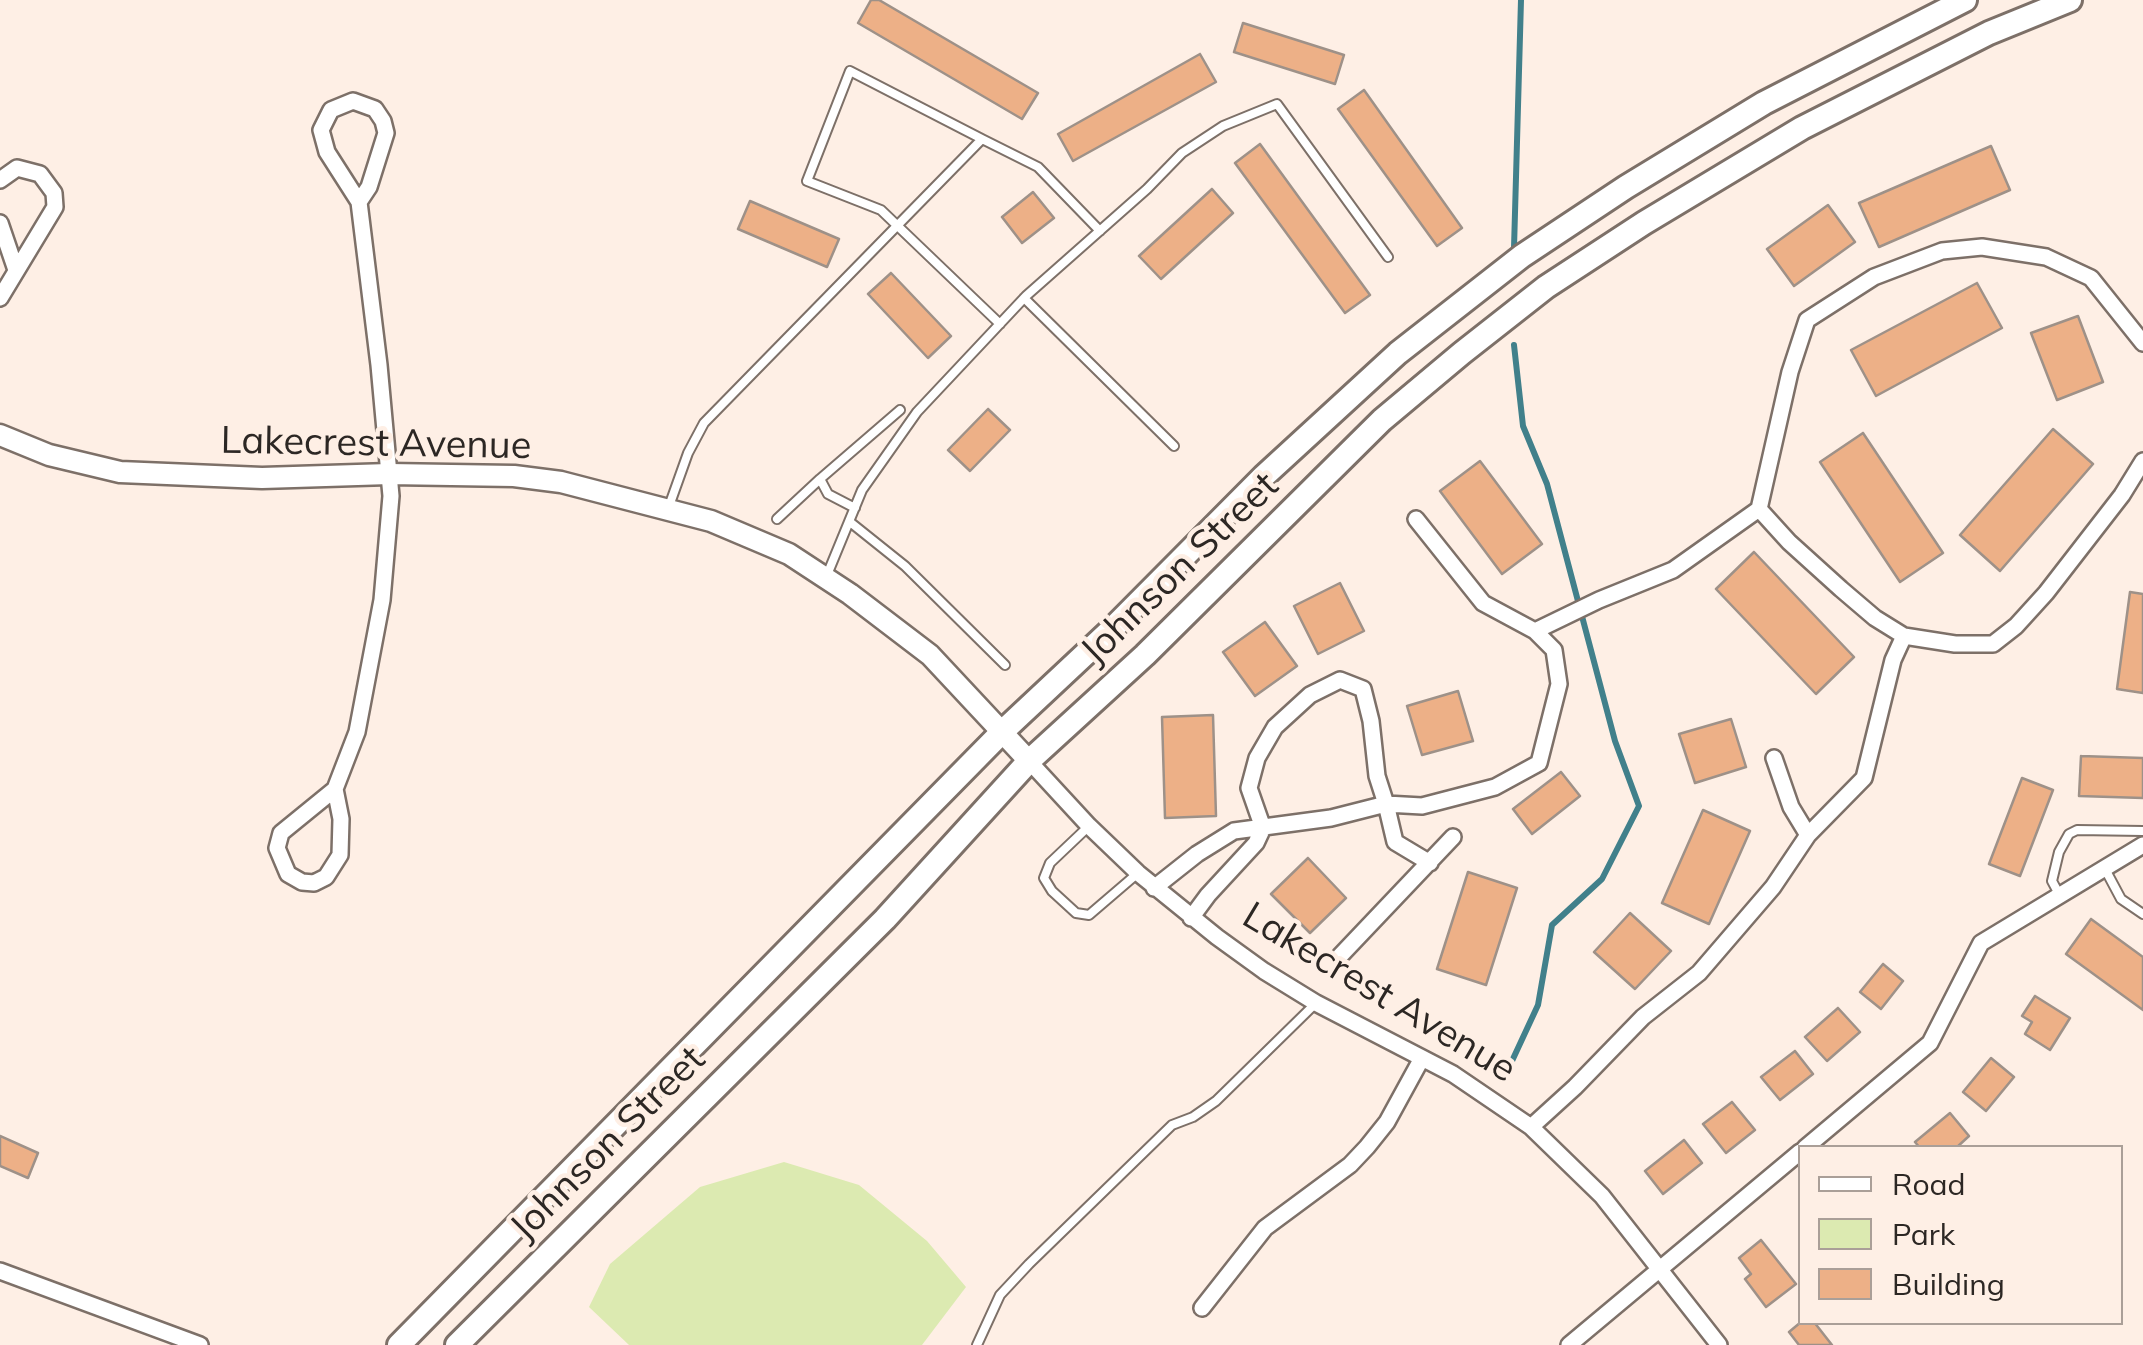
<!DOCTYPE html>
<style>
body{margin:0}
#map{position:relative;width:2143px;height:1345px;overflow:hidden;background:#feefe5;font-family:Mulish,sans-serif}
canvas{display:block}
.legend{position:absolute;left:1798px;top:1145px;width:325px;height:180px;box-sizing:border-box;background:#feefe5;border:2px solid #aa9f98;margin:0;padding:12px 18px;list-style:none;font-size:30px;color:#2c2724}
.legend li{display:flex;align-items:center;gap:20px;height:50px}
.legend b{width:50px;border:2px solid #aa9f98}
</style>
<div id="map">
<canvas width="2143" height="1345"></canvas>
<ul class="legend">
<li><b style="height:12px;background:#fff"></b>Road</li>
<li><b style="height:28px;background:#dceab1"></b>Park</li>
<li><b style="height:28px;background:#edb087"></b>Building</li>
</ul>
</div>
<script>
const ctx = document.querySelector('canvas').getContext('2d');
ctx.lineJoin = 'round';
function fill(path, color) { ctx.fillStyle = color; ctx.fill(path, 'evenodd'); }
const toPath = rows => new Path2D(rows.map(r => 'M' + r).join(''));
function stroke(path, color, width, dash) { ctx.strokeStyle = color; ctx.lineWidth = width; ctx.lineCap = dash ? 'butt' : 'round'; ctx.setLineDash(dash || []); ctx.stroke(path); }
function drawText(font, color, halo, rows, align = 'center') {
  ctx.font = font + ' Mulish,sans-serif'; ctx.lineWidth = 9; ctx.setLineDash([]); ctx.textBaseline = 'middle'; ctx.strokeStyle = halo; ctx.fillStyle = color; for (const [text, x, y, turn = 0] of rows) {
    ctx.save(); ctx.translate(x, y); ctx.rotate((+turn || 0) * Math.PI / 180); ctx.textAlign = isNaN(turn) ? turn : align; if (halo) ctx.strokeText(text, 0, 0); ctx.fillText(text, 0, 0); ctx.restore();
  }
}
const green = toPath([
 [784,1162,859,1185,927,1241,966,1287,922,1345,629,1345,589,1307,610,1264,700,1187]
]);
const stream = toPath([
 [1514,248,1521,0],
 [1512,1061,1538,1005,1552,925,1602,879,1639,806,1615,741,1547,484,1523,426,1514,345]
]);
const building = toPath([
 [871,0,879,0,1038,93,1022,119,858,23,871,0],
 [1243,23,1344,55,1335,84,1234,52,1243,23],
 [1200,54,1216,82,1073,161,1058,134,1200,54],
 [1364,90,1462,228,1437,246,1338,109,1364,90],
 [1260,144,1370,295,1345,313,1235,163,1260,144],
 [1991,146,2010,190,1879,247,1859,203,1991,146],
 [1212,189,1233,213,1161,279,1139,256,1212,189],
 [1033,192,1054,218,1022,243,1002,217,1033,192],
 [750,201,839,239,827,267,738,229,750,201],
 [1828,205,1855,242,1794,286,1767,249,1828,205],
 [891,273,951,336,928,358,868,294,891,273],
 [1977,283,2002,328,1876,396,1851,350,1977,283],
 [2078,316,2103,382,2057,400,2031,333,2078,316],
 [988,409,1010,430,970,471,948,450,988,409],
 [2053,429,2093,464,2000,571,1960,535,2053,429],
 [1863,433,1943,553,1900,582,1820,462,1863,433],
 [1480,461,1542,544,1502,574,1440,491,1480,461],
 [1754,552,1854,657,1816,694,1716,589,1754,552],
 [1340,583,1364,631,1318,654,1294,606,1340,583],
 [2130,592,2143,594,2143,693,2117,689,2130,592],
 [1265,622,1297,666,1255,696,1223,652,1265,622],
 [1458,691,1473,741,1422,755,1407,706,1458,691],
 [1213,715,1216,816,1165,818,1162,717,1213,715],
 [1731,719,1746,767,1695,783,1679,734,1731,719],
 [2081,756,2143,758,2143,798,2079,796,2081,756],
 [1561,772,1580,796,1532,834,1513,809,1561,772],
 [2022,778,2053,790,2020,876,1989,864,2022,778],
 [1703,810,1750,831,1709,924,1662,903,1703,810],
 [1308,858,1346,898,1310,933,1271,894,1308,858],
 [1468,872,1517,888,1486,985,1437,969,1468,872],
 [1630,913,1671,951,1635,989,1594,952,1630,913],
 [2091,919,2143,957,2143,1010,2066,954,2091,919],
 [1883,964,1903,981,1881,1009,1860,992,1883,964],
 [2035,996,2070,1018,2050,1050,2025,1034,2032,1022,2022,1016,2035,996],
 [1838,1008,1860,1032,1827,1061,1805,1037,1838,1008],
 [1795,1051,1813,1074,1780,1100,1761,1077,1795,1051],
 [1991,1058,2014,1077,1986,1111,1963,1092,1991,1058],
 [1732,1102,1755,1130,1726,1153,1703,1124,1732,1102],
 [1950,1113,1969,1136,1956,1148,1920,1148,1915,1142,1950,1113],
 [0,1136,38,1153,28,1178,0,1166,0,1136],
 [1684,1140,1702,1163,1663,1194,1645,1171,1684,1140],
 [1761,1240,1796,1284,1766,1307,1745,1279,1751,1274,1739,1258,1761,1240],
 [1801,1322,1814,1322,1832,1345,1799,1345,1789,1332,1801,1322]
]);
const service = toPath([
 [982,139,850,71,807,181,881,210,1000,324],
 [1024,298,1174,446],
 [855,508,828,494,820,479,900,410],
 [668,509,688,453,704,423,982,139,1038,167,1100,231],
 [777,519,820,479],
 [850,522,905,566,1005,665],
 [827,575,862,490,917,412,1026,296,1147,189,1182,153,1223,126,1277,104,1388,257],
 [1089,826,1050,863,1044,878,1052,891,1076,913,1089,915,1138,873],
 [2105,869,2121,899,2143,914],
 [2059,894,2052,881,2059,852,2069,834,2077,830,2143,831],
 [977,1345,1000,1295,1029,1264,1172,1125,1193,1117,1216,1101,1316,1003]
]);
const minor = toPath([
 [0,180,17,168,40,174,54,193,55,207,0,298],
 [0,223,16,270],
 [2143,343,2091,278,2046,257,1982,247,1942,251,1874,277,1807,320,1790,372,1759,509,1789,542,1841,589,1875,618,1904,636,1955,644,1993,644,2016,626,2046,593,2122,495,2143,461],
 [1416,519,1483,603,1535,631,1599,600,1673,570,1759,509],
 [1029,761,1089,826,1138,873,1217,937,1264,971,1316,1003,1453,1074,1531,1127,1602,1196,1719,1345],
 [335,789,341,819,340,855,326,877,314,883,302,882,288,874,277,848,281,833,335,789,357,732,382,600,391,496,379,365,359,202,369,187,386,133,383,121,375,109,353,101,331,110,321,130,327,152,359,202],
 [1808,835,1864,778,1893,660,1904,636],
 [1154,888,1197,854,1234,831,1331,818,1386,804,1395,842,1430,863],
 [1191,918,1208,895,1256,843,1263,828,1249,788,1257,758,1275,727,1310,695,1340,680,1363,689,1371,721,1377,776,1386,804,1422,806,1495,787,1539,763,1559,684,1554,650,1535,631],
 [1340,956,1453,837],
 [1531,1127,1575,1087,1643,1017,1699,973,1773,887,1808,835,1791,807,1774,758],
 [1805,1148,1930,1043,1981,943,2143,845],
 [0,1271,200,1345],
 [1202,1308,1265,1228,1350,1165,1367,1147,1387,1122,1422,1058],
 [1569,1345,1800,1152]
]);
const tertiary = toPath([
 [0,435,49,455,120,472,262,478,389,474,514,476,561,482,711,521,789,554,850,594,930,655,1029,761]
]);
const secondary = toPath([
 [399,1345,1002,732,1112,629,1264,476,1398,353,1522,256,1626,187,1764,103,1965,0],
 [457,1345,885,919,1029,761,1145,655,1382,420,1462,353,1546,287,1644,223,1802,128,1989,33,2070,0]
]);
const streetNames = [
 ["Lakecrest Avenue",376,444,1],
 ["Johnson Street",1180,569,-44],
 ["Lakecrest Avenue",1379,993,31],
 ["Johnson Street",608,1144,-45]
];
fill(green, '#dceab1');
stroke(stream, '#41808b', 6);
fill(building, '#edb087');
stroke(building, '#9e9188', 2.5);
stroke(service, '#7d7068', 12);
stroke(minor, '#7d7068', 20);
stroke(tertiary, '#7d7068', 25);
stroke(secondary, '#7d7068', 28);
stroke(service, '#fff', 8);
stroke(minor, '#fff', 15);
stroke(tertiary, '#fff', 20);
stroke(secondary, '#fff', 22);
drawText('38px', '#2c2724', '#feefe5', streetNames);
</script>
